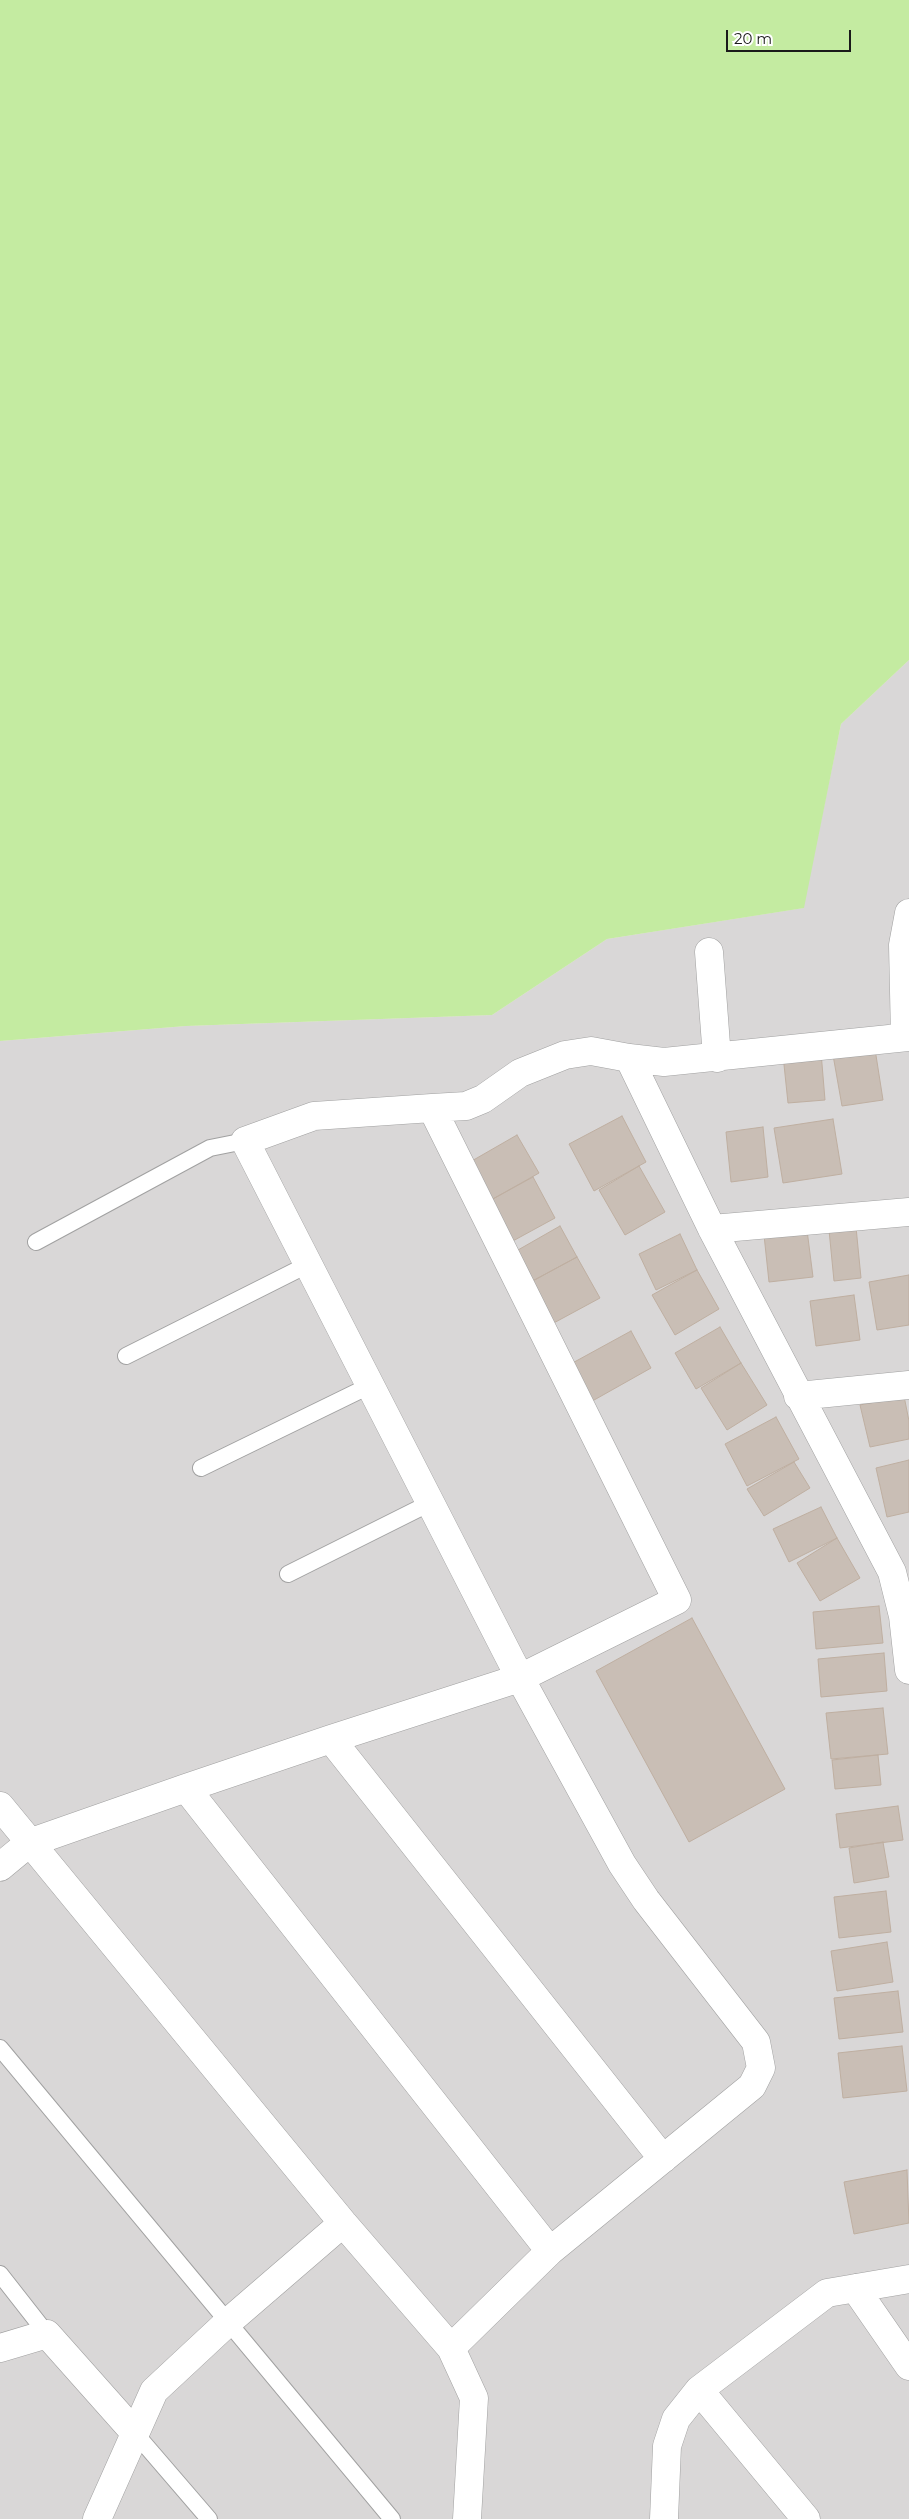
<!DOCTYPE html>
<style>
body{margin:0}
#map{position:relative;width:909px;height:2519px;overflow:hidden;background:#ede9df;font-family:Montserrat,sans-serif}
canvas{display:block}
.scale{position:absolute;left:726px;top:30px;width:125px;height:22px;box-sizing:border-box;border:2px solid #1a1a1a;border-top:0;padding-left:6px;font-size:15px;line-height:18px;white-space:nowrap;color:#1a1a1a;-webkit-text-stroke:4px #fff;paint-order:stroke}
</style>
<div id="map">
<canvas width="909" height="2519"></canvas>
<div class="scale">20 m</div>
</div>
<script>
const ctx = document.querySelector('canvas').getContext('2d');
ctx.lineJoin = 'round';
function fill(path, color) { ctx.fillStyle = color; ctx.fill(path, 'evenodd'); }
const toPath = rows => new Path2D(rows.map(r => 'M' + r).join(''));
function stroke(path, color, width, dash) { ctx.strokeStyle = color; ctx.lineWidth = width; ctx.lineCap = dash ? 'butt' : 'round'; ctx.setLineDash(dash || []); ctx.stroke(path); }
const residential = toPath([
 [909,660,909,2519,0,2519,0,1041,186,1026,492,1015,607,939,803,908,841,724]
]);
const grass = toPath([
 [0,0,909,0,909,660,841,724,804,908,607,939,492,1015,186,1026,0,1041]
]);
const building = toPath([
 [875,1049,883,1100,842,1106,833,1055,875,1049],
 [821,1052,825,1100,788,1103,783,1055,821,1052],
 [622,1116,646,1162,594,1191,569,1144,622,1116],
 [833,1119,842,1174,783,1183,774,1128,833,1119],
 [763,1127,768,1177,731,1182,726,1132,763,1127],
 [517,1135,539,1173,491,1200,470,1162,517,1135],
 [639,1166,665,1212,625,1235,599,1190,639,1166],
 [533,1177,555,1218,511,1242,491,1200,533,1177],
 [560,1226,577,1257,527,1284,511,1254,560,1226],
 [856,1227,861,1278,834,1281,829,1230,856,1227],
 [807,1230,813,1277,769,1282,764,1235,807,1230],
 [680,1234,697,1270,656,1290,639,1254,680,1234],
 [577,1257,600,1298,550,1325,527,1284,577,1257],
 [697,1270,719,1309,675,1335,652,1295,697,1270],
 [909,1275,909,1325,877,1330,869,1282,909,1275],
 [854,1295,860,1340,816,1346,810,1301,854,1295],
 [720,1327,741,1363,696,1389,675,1353,720,1327],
 [631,1331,651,1368,587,1404,567,1366,631,1331],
 [741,1363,767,1405,727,1430,701,1388,741,1363],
 [904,1396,909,1421,909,1439,870,1447,860,1405,904,1396],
 [776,1417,799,1459,747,1486,725,1444,776,1417],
 [909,1460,909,1512,887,1517,876,1468,909,1460],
 [794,1462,810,1488,764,1516,747,1489,794,1462],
 [821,1507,837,1538,789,1562,773,1529,821,1507],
 [837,1538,860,1578,820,1601,797,1563,837,1538],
 [879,1606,883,1643,816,1649,813,1612,879,1606],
 [692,1618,785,1789,689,1842,596,1671,692,1618],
 [884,1653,887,1691,821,1697,818,1659,884,1653],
 [883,1708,888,1754,831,1759,826,1713,883,1708],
 [878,1755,881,1785,835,1789,832,1760,878,1755],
 [898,1806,903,1840,840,1848,836,1814,898,1806],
 [883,1842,889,1877,854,1883,849,1848,883,1842],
 [886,1891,891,1932,839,1938,834,1897,886,1891],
 [887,1942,893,1982,837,1991,831,1951,887,1942],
 [898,1991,903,2032,839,2039,834,1998,898,1991],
 [902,2046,907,2091,843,2098,838,2053,902,2046],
 [907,2170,909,2223,854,2234,844,2182,907,2170]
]);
const lane = toPath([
 [36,1242,210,1148,245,1141],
 [126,1356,307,1265],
 [201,1468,369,1386],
 [288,1574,430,1503],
 [0,2048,392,2519],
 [0,2274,47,2334],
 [135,2433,209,2519]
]);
const street = toPath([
 [709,952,717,1058],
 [905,1037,903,945,909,913],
 [629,1058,712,1229,892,1572,903,1616,909,1670],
 [432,1108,677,1600,520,1678,245,1141,314,1116,432,1108,466,1106,483,1099,520,1073,565,1055,591,1051,629,1058,664,1062,909,1037],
 [712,1229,909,1212],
 [798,1396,909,1385],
 [331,1739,663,2159],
 [0,1806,343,2223,451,2348,474,2398,467,2519],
 [0,1867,29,1843,186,1788,331,1739,520,1678,622,1864,646,1900,756,2042,761,2068,752,2086,550,2251,186,1788],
 [855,2288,909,2366],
 [0,2348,47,2334,135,2433],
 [451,2348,550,2251],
 [699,2390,806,2519],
 [97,2519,154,2391,227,2323,343,2223],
 [664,2519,667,2446,676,2419,699,2390,827,2293,909,2279]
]);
fill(residential, '#d9d7d7');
fill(grass, '#c4eba1');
fill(building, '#c9beb5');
stroke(building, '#bfafa1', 1);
stroke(lane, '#a1a1a1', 18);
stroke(street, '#a1a1a1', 29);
stroke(lane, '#fff', 16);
stroke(street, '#fff', 28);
</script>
